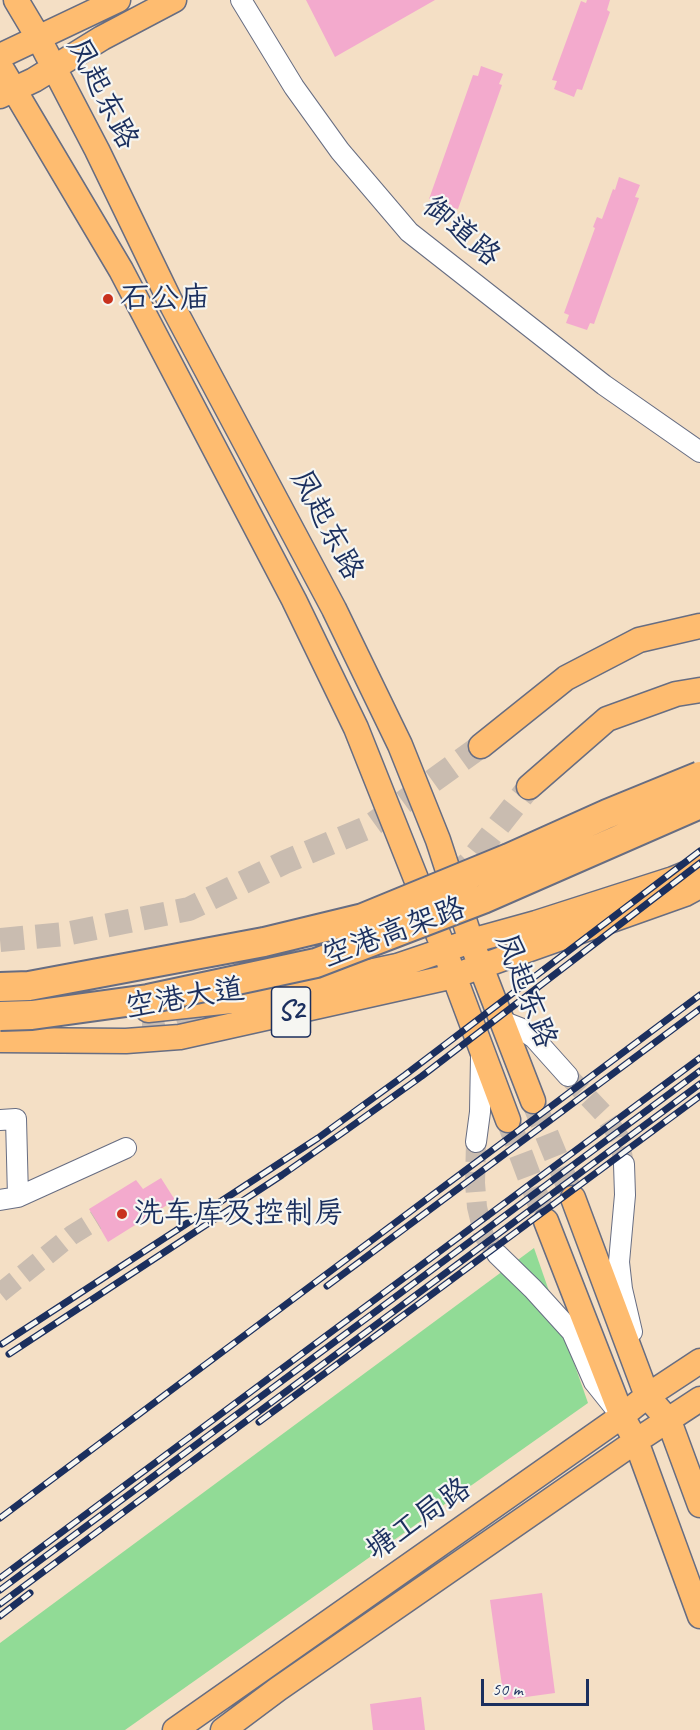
<!DOCTYPE html>
<meta charset="utf-8">
<style>
body{margin:0}
#map{position:relative;width:700px;height:1730px;overflow:hidden;background:#f4dfc5;font-family:Caveat,sans-serif}
canvas{display:block}
.scale{position:absolute;left:481px;top:1679px;width:108px;height:27px;box-sizing:border-box;border:3px solid #1b2f5e;border-top:0;padding-left:8px;font-size:18px;line-height:21px;white-space:nowrap;color:#1b2f5e;-webkit-text-stroke:4px #f6f6f2;paint-order:stroke}
</style>
<div id="map">
<canvas width="700" height="1730"></canvas>
<div class="scale">50 m</div>
</div>
<script>
const ctx = document.querySelector('canvas').getContext('2d');
ctx.lineJoin = 'round';
function fill(path, color) { ctx.fillStyle = color; ctx.fill(path, 'evenodd'); }
const toPath = rows => new Path2D(rows.map(r => 'M' + r).join(''));
function stroke(path, color, width, dash) { ctx.strokeStyle = color; ctx.lineWidth = width; ctx.lineCap = dash ? 'butt' : 'round'; ctx.setLineDash(dash || []); ctx.stroke(path); }
function drawText(font, color, halo, rows, align = 'center') {
  ctx.font = font + ' Caveat,"LXGW WenKai TC",sans-serif'; ctx.lineWidth = 4.5; ctx.setLineDash([]); ctx.textBaseline = 'middle'; ctx.strokeStyle = halo; ctx.fillStyle = color; for (const [text, x, y, turn = 0] of rows) {
    ctx.save(); ctx.translate(x, y); ctx.rotate((+turn || 0) * Math.PI / 180); ctx.textAlign = isNaN(turn) ? turn : align; if (halo) ctx.strokeText(text, 0, 0); ctx.fillText(text, 0, 0); ctx.restore();
  }
}
const green = toPath([
 [534,1248,588,1403,125,1730,0,1730,0,1643]
]);
const building = toPath([
 [306,0,435,0,335,57],
 [587,0,610,0,607,10,610,12,582,90,577,89,574,97,554,89,557,81,552,80,581,1,586,3],
 [481,66,503,74,499,84,502,85,458,209,454,208,451,216,430,208,433,200,429,199,473,75,478,76],
 [619,177,640,185,635,197,639,198,594,324,590,323,587,330,566,323,569,315,564,313,595,228,593,227,597,217,602,219,613,189,615,190],
 [161,1178,175,1200,108,1242,89,1209,136,1180,143,1189],
 [542,1593,555,1693,504,1700,490,1600],
 [421,1697,425,1730,373,1730,370,1704]
]);
const minorTunnel = toPath([
 [568,1076,603,1113,619,1137,624,1164],
 [476,1142,475,1183,477,1207,484,1236,497,1254],
 [0,1293,72,1235,96,1220]
]);
const majorTunnel = toPath([
 [452,880,470,862,529,787],
 [0,940,65,934,189,909,285,862,369,827,481,746],
 [142,1030,154,1030,255,1006],
 [533,1101,573,1198],
 [508,1120,546,1221]
]);
const minor = toPath([
 [241,0,294,87,340,151,409,232,604,385,700,452],
 [502,1021,520,1028,534,1038,568,1076],
 [0,1120,16,1119,18,1197],
 [476,1142,480,1112,481,1057],
 [624,1164,625,1195,619,1262,622,1289,632,1332],
 [0,1200,18,1197,126,1148],
 [497,1254,533,1289,572,1332,594,1382,614,1407]
]);
const major = toPath([
 [16,0,38,37,97,150,173,307,334,609,400,745,438,840,471,941,533,1101],
 [0,56,118,0],
 [0,66,121,270,294,600,356,728,444,949,508,1120],
 [0,96,34,80,102,38,174,0],
 [481,746,566,678,639,640,700,626],
 [529,787,607,719,676,694,700,690],
 [148,1010,231,1001,397,966,471,941,536,923,673,879,700,868],
 [0,1040,126,1041,180,1037,454,976,685,894,700,886],
 [573,1198,647,1396,669,1421,700,1505],
 [546,1221,622,1416,636,1441,700,1616],
 [175,1730,622,1416,647,1396,700,1361],
 [223,1730,278,1689,636,1441,700,1399]
]);
const rail = toPath([
 [327,1286,700,1009],
 [2,1344,318,1138,405,1075,700,851],
 [9,1354,282,1175,345,1131,422,1076,700,863],
 [259,1422,700,1096],
 [0,1518,700,995],
 [0,1578,700,1058],
 [0,1590,700,1071],
 [0,1604,700,1084],
 [0,1616,30,1593]
]);
const highwayBridge = toPath([
 [0,987,29,986,264,942,363,918,509,858,607,814,700,776],
 [0,1016,32,1015,148,999,316,963,483,899,700,804]
]);
const markers = [
 [108,299,6,"#c8321e"],
 [122,1214,6,"#c8321e"]
];
const shields = [
 [291,1012,39]
];
const shieldNames = [
 ["S2",291,1012]
];
const streetNames = [
 ["凤起东路",102,94,63],
 ["御道路",461,232,40],
 ["凤起东路",326,525,62],
 ["空港高架路",394,933,-20],
 ["凤起东路",525,991,69],
 ["空港大道",185,999,-9],
 ["塘工局路",419,1520,-35]
];
const poiNames = [
 ["石公庙",120,299],
 ["洗车库及控制房",134,1214]
];
fill(green, '#91db96');
fill(building, '#f3aacd');
stroke(minorTunnel, '#c9bcb0', 20, [20, 10]);
stroke(majorTunnel, '#c9bcb0', 24, [24, 12]);
stroke(minor, '#676d82', 22);
stroke(major, '#676d82', 27);
stroke(minor, '#fff', 20);
stroke(major, '#febc70', 24);
stroke(rail, '#1b2f5e', 7);
stroke(rail, '#f6f6f2', 4.5, [14]);
stroke(highwayBridge, '#676d82', 32, []);
stroke(highwayBridge, '#febc70', 28);
for (const [x, y, r, color] of markers) { const dot = new Path2D(); dot.arc(x, y, r, 0, 2 * Math.PI); ctx.fillStyle = color; ctx.fill(dot); stroke(dot, '#f6f6f2', 2); }
for (const [x, y, w] of shields) { const box = new Path2D(); box.roundRect(x - w / 2, y - 25, w, 50, 4.5); ctx.fillStyle = '#f6f6f2'; ctx.fill(box); stroke(box, '#1b2f5e', 1.5); }
drawText('bold 28px', '#1b2f5e', null, shieldNames);
drawText('30px', '#1b2f5e', '#f6f6f2', streetNames);
drawText('30px', '#1b2f5e', '#f6f6f2', poiNames, 'left');
</script>
